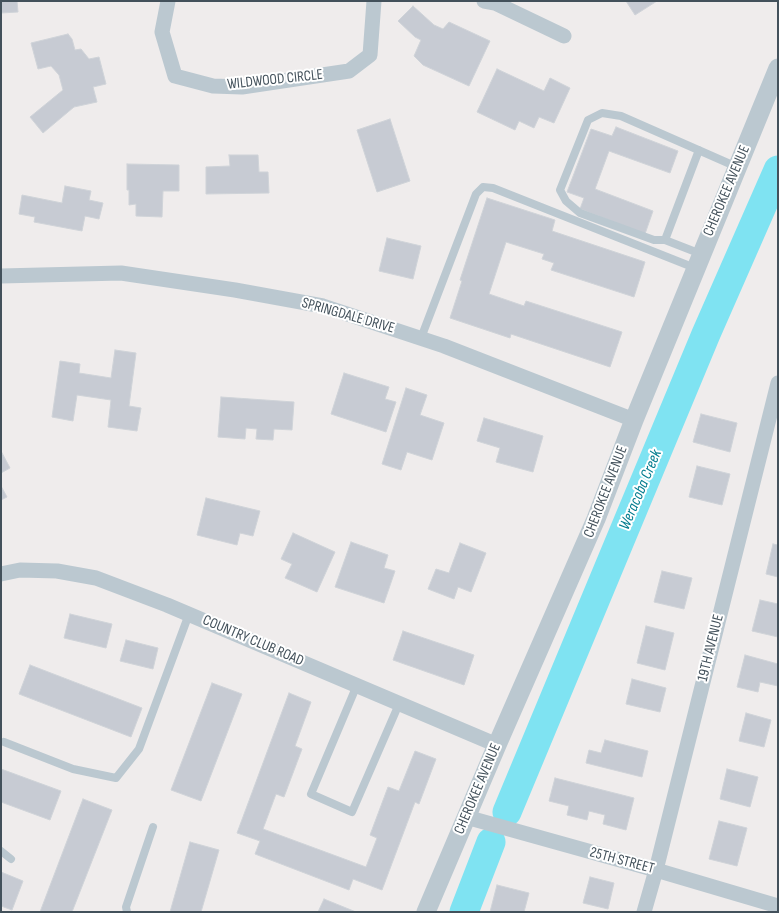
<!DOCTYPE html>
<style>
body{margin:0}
#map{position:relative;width:779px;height:913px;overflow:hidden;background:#efecec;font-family:"Sofia Sans Condensed",sans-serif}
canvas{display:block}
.frame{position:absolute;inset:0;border:2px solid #43515b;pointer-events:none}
</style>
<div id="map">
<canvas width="779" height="913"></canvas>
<div class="frame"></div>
</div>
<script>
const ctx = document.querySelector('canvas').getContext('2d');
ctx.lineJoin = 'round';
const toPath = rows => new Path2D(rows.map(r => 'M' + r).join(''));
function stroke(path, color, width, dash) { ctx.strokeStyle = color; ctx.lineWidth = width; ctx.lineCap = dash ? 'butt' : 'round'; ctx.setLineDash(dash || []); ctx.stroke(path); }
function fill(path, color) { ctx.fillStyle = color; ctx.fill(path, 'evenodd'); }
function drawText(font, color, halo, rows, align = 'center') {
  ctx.font = font + ' "Sofia Sans Condensed",sans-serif'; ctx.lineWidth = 4; ctx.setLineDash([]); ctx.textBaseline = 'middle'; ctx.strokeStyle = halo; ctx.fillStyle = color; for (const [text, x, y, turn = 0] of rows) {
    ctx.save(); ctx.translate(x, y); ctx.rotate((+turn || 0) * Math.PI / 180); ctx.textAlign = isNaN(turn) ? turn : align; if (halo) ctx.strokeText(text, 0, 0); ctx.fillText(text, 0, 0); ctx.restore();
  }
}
const river = toPath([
 [507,812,706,334,778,170],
 [464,912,491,842]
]);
const building = toPath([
 [1,1,17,1,18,12,1,13,1,1],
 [626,1,657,1,635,15,626,1],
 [413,6,434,25,443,29,449,22,490,41,469,86,423,65,414,56,421,40,415,37,398,21,413,6],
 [68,34,72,39,75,50,81,49,89,59,99,57,106,84,93,87,97,102,74,107,43,133,30,117,63,90,59,75,51,66,38,69,31,43,68,34],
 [497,69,544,91,550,78,570,88,554,123,539,117,534,128,519,121,515,130,477,112,497,69],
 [390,119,410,181,377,192,357,130,390,119],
 [616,127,678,151,670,173,609,151,595,189,653,211,645,234,580,209,584,198,567,192,591,129,612,136,616,127],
 [229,155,258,155,259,172,268,172,269,193,206,194,206,167,230,166,229,155],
 [127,164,179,165,179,191,163,191,162,217,136,216,136,204,129,205,129,190,127,190,127,164],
 [65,186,91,191,89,200,103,203,99,219,85,216,82,231,34,222,35,217,19,214,22,195,62,203,65,186],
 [487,198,555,220,552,231,645,262,634,297,551,270,554,263,542,259,544,254,506,242,489,294,524,306,526,301,622,332,610,367,511,334,510,338,450,318,462,281,460,280,487,198],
 [387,238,421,246,413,279,379,271,387,238],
 [115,350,136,353,129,406,141,408,137,431,108,427,111,400,77,395,73,421,52,417,60,361,80,364,79,373,111,378,115,350],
 [344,373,389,387,385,399,396,402,386,432,331,414,344,373],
 [406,388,427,395,420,415,444,423,432,460,407,452,401,470,382,464,406,388],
 [221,397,294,402,292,430,274,429,273,440,256,439,257,429,246,428,245,439,218,437,221,397],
 [701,414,737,423,730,452,693,442,701,414],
 [484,418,543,436,533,472,496,462,500,448,477,441,484,418],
 [1,451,10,468,1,473,1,451],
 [697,466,730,474,722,505,689,497,697,466],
 [1,486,7,497,1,500,1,486],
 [206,498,260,511,253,536,240,533,237,545,197,535,206,498],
 [293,533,335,552,317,592,285,578,292,564,281,559,293,533],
 [351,542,388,555,384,568,395,571,384,603,335,587,351,542],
 [460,543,486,553,471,592,458,587,454,599,428,589,436,569,449,573,460,543],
 [773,544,778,545,778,577,766,574,773,544],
 [662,571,692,578,684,609,654,602,662,571],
 [760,600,778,604,778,637,752,631,760,600],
 [70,614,112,624,106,648,64,638,70,614],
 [646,626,674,633,665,670,637,663,646,626],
 [403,631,474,655,464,685,393,660,403,631],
 [126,640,158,648,153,669,120,661,126,640],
 [745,655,778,664,778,686,760,682,758,692,737,687,745,655],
 [30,665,142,708,131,737,19,694,30,665],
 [632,679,666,688,660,712,626,704,632,679],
 [212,683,242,694,201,801,171,790,212,683],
 [289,693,311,702,295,746,302,749,284,797,276,794,263,829,366,867,377,838,370,835,388,787,399,791,415,751,436,759,419,804,415,802,382,890,353,879,349,890,255,854,260,841,237,833,289,693],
 [746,713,771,720,764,747,739,741,746,713],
 [605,740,648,751,642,777,586,763,589,750,601,753,605,740],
 [1,769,61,791,50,820,1,802,1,769],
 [727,769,758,777,750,807,720,799,727,769],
 [555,778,634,798,626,830,603,824,605,815,589,811,587,820,567,815,569,806,549,801,555,778],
 [83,799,112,810,72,912,40,912,83,799],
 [719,821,747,828,737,866,709,859,719,821],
 [190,842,219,850,201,912,170,912,190,842],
 [1,872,23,881,12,910,1,906,1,872],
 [590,877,614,883,608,909,583,903,590,877],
 [497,885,529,893,524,912,490,912,497,885],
 [324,899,356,912,318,912,324,899]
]);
const service = toPath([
 [665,240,699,150],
 [701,254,665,240,654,240,580,213,566,201,560,190,588,120,602,113,621,116,737,167],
 [421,338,476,194,483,187,493,188,695,268],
 [357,685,311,794,352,812,399,704],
 [4,742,73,769,116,778,139,749,189,614],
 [1,851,11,859],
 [127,912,126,907,153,827]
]);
const minor = toPath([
 [168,1,162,32,175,76,213,86,242,87,349,71,370,55,374,1],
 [484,1,495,3,564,36],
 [1,276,121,273,235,290,323,306,444,346,634,420],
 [1,574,20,570,57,571,96,578,167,605,497,745],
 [466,817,656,870,778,906],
 [644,912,656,870,778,383]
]);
const tertiary = toPath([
 [426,912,497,745,596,519,634,420,778,68]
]);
const streetNames = [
 ["WILDWOOD CIRCLE",275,80,-6],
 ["CHEROKEE AVENUE",727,191,-67],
 ["SPRINGDALE DRIVE",348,316,16],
 ["CHEROKEE AVENUE",606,492,-69],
 ["COUNTRY CLUB ROAD",253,641,23],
 ["19TH AVENUE",711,648,-76],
 ["CHEROKEE AVENUE",478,789,-67],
 ["25TH STREET",622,861,15]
];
const waterNames = [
 ["Weracoba Creek",641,490,-67]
];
stroke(river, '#7fe3f2', 29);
fill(building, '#c7cbd3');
stroke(building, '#cfd3d8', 1);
stroke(service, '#bbc8d0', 8);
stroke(minor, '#bbc8d0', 15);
stroke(tertiary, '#bbc8d0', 19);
drawText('15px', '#43515b', '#fff', streetNames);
drawText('italic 16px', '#057d8f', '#fff', waterNames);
</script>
